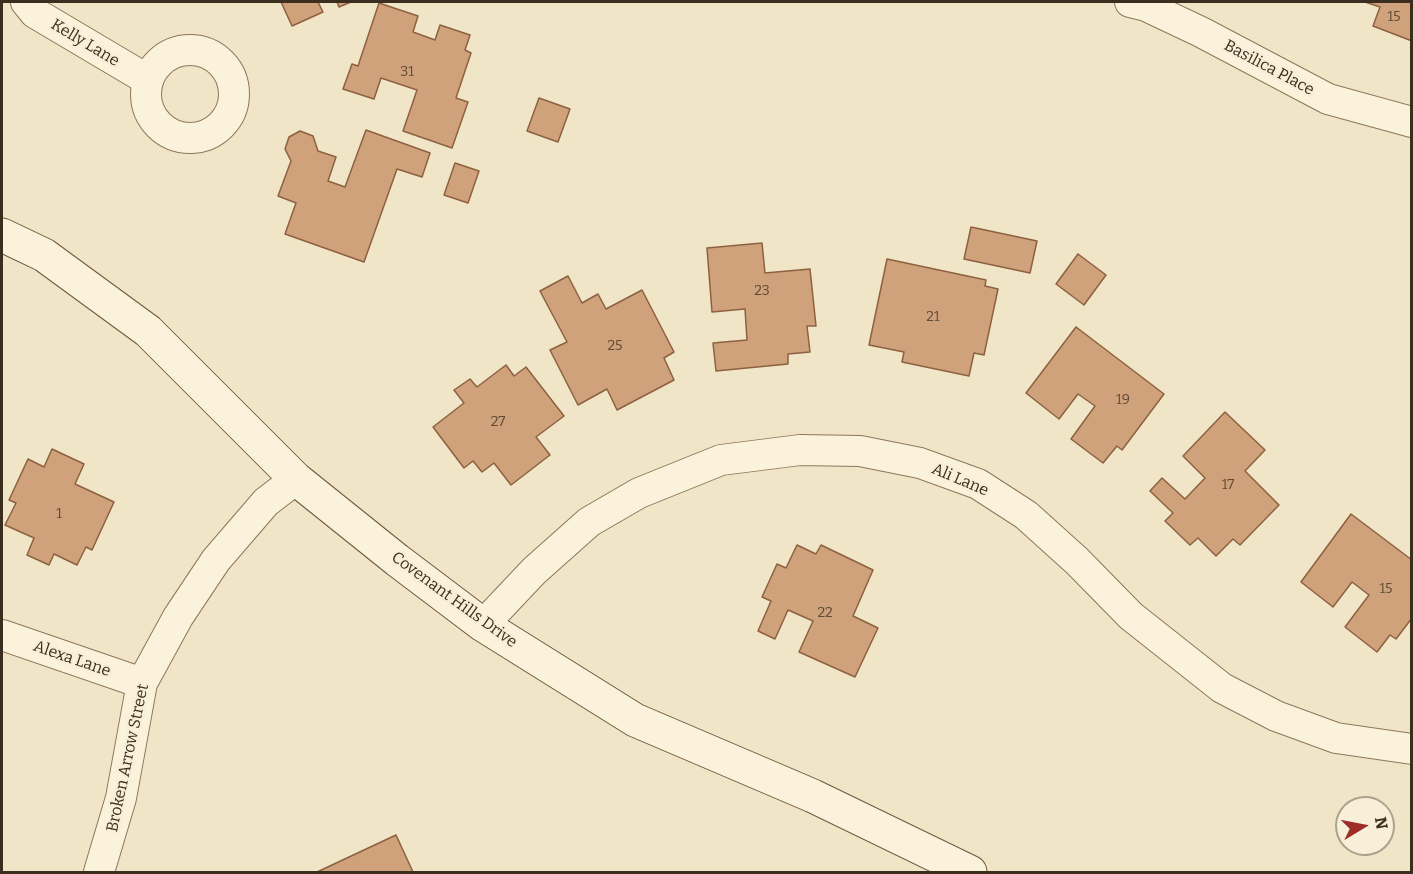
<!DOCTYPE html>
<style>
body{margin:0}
#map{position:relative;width:1413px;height:874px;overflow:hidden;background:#f0e5c7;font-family:Bitter,serif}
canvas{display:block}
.frame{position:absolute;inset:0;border:3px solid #3c2e1f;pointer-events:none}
.north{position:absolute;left:1335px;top:796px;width:60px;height:60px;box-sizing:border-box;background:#f7efd7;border:2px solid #aca28d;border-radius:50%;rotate:80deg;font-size:16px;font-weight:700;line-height:24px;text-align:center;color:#3c2e1f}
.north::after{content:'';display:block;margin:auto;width:21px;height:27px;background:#9e2d29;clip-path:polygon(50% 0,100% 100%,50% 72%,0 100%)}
</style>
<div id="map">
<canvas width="1413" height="874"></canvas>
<div class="frame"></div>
<div class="north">N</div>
</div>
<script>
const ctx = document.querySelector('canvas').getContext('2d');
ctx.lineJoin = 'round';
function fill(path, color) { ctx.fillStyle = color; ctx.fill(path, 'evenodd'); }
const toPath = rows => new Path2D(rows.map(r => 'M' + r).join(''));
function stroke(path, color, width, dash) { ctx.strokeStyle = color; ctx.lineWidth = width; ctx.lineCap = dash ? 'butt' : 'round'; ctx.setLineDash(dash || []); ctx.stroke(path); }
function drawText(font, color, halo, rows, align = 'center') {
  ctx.font = font + ' Bitter,serif'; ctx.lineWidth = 5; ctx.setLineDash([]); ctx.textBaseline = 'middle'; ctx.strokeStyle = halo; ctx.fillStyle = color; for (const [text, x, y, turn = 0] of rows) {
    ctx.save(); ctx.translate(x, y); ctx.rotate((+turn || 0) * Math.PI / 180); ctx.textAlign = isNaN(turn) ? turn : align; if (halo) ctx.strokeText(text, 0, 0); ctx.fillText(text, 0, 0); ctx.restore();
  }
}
const building = toPath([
 [281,2,318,2,323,12,292,26,281,2],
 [337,2,351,2,339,7,337,2],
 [1365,2,1412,2,1412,41,1373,26,1380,7,1365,2],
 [379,3,418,16,413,32,435,40,440,25,470,35,465,50,471,53,456,98,468,102,452,148,403,131,417,90,381,78,374,99,343,89,352,64,358,66,379,3],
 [539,98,570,109,558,142,527,131,539,98],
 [366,130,430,153,422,177,397,169,364,262,285,234,296,203,278,196,291,161,285,149,289,137,300,131,313,136,318,151,336,157,328,181,345,187,366,130],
 [455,163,479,171,468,203,444,195,455,163],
 [971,227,1037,241,1030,273,964,259,971,227],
 [762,243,765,273,810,269,816,326,807,326,810,352,788,354,788,364,716,371,713,343,747,340,745,309,712,312,707,248,762,243],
 [1078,254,1106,275,1084,305,1056,284,1078,254],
 [887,259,986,280,985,286,998,289,984,355,974,353,969,376,902,362,904,352,869,345,887,259],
 [568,276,582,303,598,294,606,309,642,290,674,352,664,358,674,380,617,410,607,389,578,405,550,350,567,342,540,291,568,276],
 [1076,327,1164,394,1122,450,1117,446,1103,463,1071,439,1095,406,1078,394,1059,419,1026,393,1076,327],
 [506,365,514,376,526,367,564,416,536,437,550,455,511,485,494,463,482,472,473,461,464,468,433,427,464,403,454,390,470,379,477,387,506,365],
 [1225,412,1265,450,1245,471,1279,505,1240,545,1233,539,1216,556,1198,538,1190,545,1165,521,1173,513,1150,491,1162,478,1185,499,1205,478,1183,456,1225,412],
 [52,449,84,464,75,484,114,502,92,550,86,547,77,565,54,554,49,565,27,555,34,538,5,525,16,503,9,500,28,459,44,467,52,449],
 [1351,514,1412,560,1412,618,1396,639,1390,635,1377,652,1345,627,1369,595,1352,582,1333,607,1301,582,1351,514],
 [797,545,816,554,821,545,873,570,853,616,878,628,855,677,799,652,813,621,788,610,775,639,758,631,771,601,762,597,777,564,786,568,797,545],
 [396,835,413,872,317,872,396,835]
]);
const street = toPath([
 [26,2,35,13,148,80],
 [1130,2,1146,6,1201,32,1328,99,1412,122],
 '146 94a44 44 0 1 1 88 0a44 44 0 1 1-88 0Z',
 [483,625,534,571,589,522,639,493,721,460,800,450,860,451,920,463,978,484,1026,515,1077,561,1131,616,1222,688,1276,716,1336,738,1412,749],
 [2,635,142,683],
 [99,872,121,798,142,683,178,617,216,560,266,502,296,479]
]);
const secondary = toPath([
 [2,235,44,255,148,331,296,479,397,560,483,625,635,720,813,796,970,872]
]);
const numberNames = [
 ["15",1394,17],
 ["31",407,72],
 ["23",762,291],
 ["21",933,317],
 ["25",615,346],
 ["19",1123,400],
 ["27",498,422],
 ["17",1228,485],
 ["1",59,514],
 ["15",1386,589],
 ["22",825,613]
];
const streetNames = [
 ["Kelly Lane",85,43,31],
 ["Basilica Place",1269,68,28],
 ["Ali Lane",960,480,23],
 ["Covenant Hills Drive",454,600,36],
 ["Alexa Lane",72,659,19],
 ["Broken Arrow Street",128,758,-78]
];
fill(building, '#cfa27b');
stroke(building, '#8d6140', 1.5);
stroke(street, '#8d775b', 32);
stroke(secondary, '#6f583e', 35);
stroke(street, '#faf2db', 30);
stroke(secondary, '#faf2db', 33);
drawText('14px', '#614b36', null, numberNames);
drawText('16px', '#3c2e1f', '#f7efd7', streetNames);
</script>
